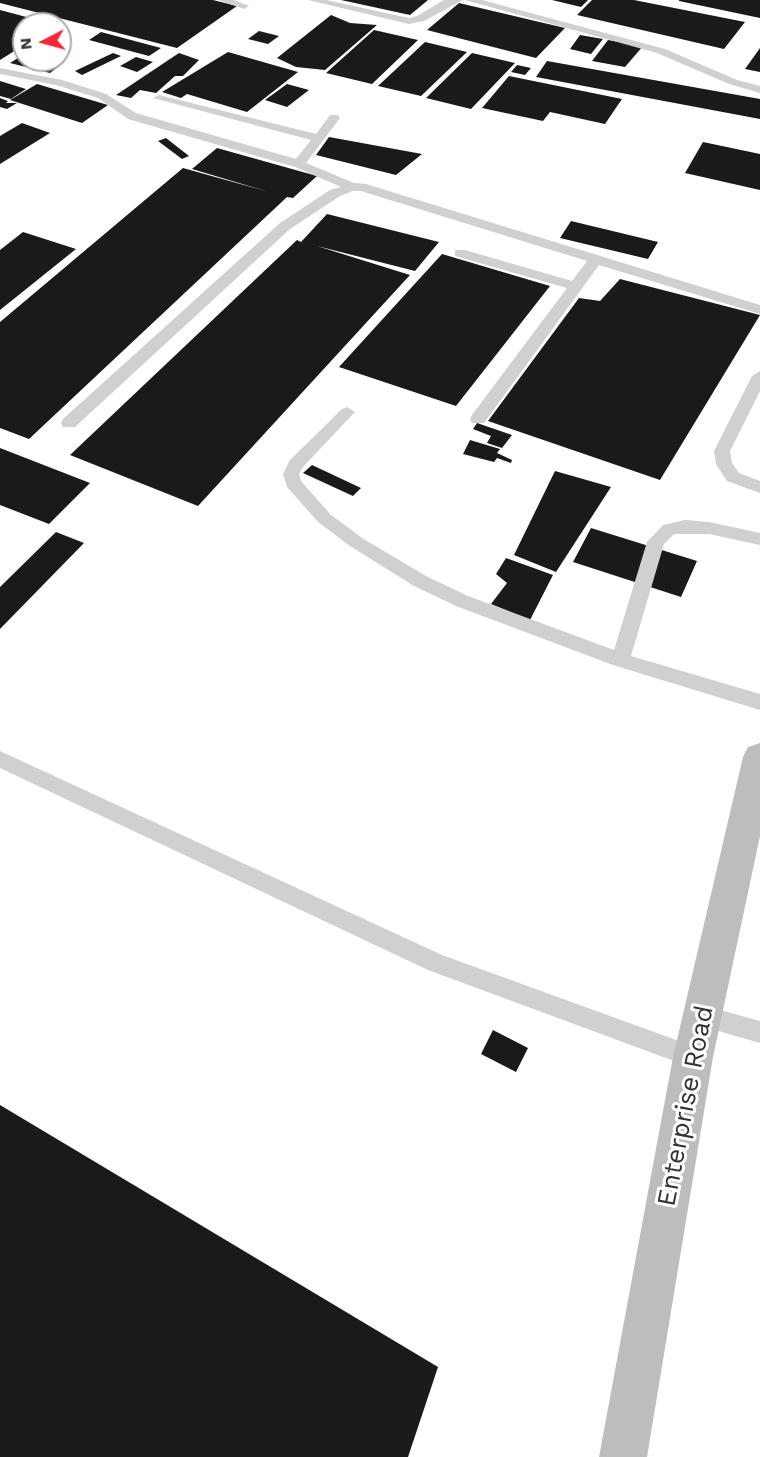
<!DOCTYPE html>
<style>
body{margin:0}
#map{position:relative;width:760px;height:1457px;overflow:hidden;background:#fff;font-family:"Work Sans",sans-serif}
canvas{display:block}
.north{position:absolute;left:12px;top:12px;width:60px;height:60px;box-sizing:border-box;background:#fff;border:2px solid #adadad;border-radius:50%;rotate:264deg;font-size:16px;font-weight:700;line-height:24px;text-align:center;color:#333}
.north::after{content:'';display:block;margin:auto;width:21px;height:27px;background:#f62836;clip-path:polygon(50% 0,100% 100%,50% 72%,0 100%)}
</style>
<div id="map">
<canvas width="760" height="1457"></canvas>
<div class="north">N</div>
</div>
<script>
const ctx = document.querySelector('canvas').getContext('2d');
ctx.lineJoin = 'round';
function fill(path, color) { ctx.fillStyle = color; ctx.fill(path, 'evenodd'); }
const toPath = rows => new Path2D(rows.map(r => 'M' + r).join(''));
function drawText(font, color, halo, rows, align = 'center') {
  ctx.font = font + ' "Work Sans",sans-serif'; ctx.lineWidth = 6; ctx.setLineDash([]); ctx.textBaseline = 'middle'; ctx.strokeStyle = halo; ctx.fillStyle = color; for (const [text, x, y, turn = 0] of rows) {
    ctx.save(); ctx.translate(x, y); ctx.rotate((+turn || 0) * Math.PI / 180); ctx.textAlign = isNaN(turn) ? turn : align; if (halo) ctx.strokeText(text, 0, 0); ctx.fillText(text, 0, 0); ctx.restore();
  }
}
const building = toPath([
 [0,0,213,0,237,6,177,48,0,3],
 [341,0,428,0,410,15],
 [552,0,588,0,581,7],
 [592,0,634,0,745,22,724,49,577,15],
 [679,0,760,0,760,18,679,1],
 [459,3,565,28,536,58,427,30],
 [0,10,49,23,49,24,24,24,24,45,0,60],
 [331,15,350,23,377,25,325,70,296,67,277,58],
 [374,30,418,40,372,84,326,73],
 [259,31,279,36,268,44,248,39],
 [101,32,161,48,149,56,89,40],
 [580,35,603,39,591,54,570,49],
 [608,40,643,46,625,67,592,61],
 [425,42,467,52,421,96,378,86],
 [760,48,760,72,745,69],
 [228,52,298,72,247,112,187,94,181,98,162,92],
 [113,53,121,56,82,75,75,71],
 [179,53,199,60,183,76,175,76,156,93,140,90,131,98,116,95],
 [472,53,515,63,471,109,426,98],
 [24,54,24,60,64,62,50,73,10,63],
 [136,57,153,62,137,72,120,66],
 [547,61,760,99,760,119,536,77],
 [517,65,531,68,525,75,511,72],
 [509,76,622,99,605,124,550,112,543,121,482,108],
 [0,81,26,89,11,99,0,96],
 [37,84,108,105,82,123,10,100],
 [287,84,309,90,287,107,265,100],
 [0,98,8,101,6,103,17,103,7,109,0,107],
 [22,123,50,133,0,164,0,136],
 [329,137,422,154,396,175,316,155],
 [166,138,189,156,182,159,158,141],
 [703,142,760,154,760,190,685,173],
 [217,148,317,176,293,198,287,197,29,439,0,428,0,322,183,168,269,192,192,169],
 [327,214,439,242,415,271,317,246,410,275,198,506,70,455,297,240,301,242],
 [571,221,658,242,648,259,560,238],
 [23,232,76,249,0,310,0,250],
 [442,254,550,286,456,406,339,367],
 [620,279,760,315,660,480,488,421,579,298,600,301],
 [477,423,512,435,502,448,487,443,491,436,473,429],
 [470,440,500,449,497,453,512,460,511,463,497,458,494,462,463,454],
 [0,448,90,483,49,524,0,505],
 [312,465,361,488,353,496,303,473],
 [555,471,611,487,556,572,514,555],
 [591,528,697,561,681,597,573,562],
 [56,532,84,543,0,629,0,587],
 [506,558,553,575,530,620,491,604,507,583,496,574],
 [493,1030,528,1048,516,1072,481,1054],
 [0,1105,438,1367,408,1457,0,1457]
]);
const lane = toPath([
 [218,0,234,0,249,6,244,9,218,0],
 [308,0,326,0,409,18,417,16,444,0,463,0,424,21,409,24,308,0],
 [465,0,482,0,665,49,737,80,760,86,760,93,729,84,657,53,465,0],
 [0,68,62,80,106,94,136,113,296,159,311,140,153,98,159,95,316,134,330,115,338,115,340,118,306,163,354,183,366,184,760,305,760,314,599,265,484,423,472,423,470,419,472,415,567,288,455,256,455,250,465,250,572,281,587,261,361,191,353,191,340,196,290,229,75,427,63,427,61,423,63,419,280,223,330,190,341,187,295,167,128,119,98,98,56,85,0,74,0,68],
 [760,371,760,391,730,451,732,463,739,473,760,481,760,493,727,481,716,464,714,451,752,376,760,371],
 [347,407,355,412,352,415,303,467,299,474,301,481,330,514,362,538,426,576,468,596,614,650,647,542,663,525,685,520,709,522,760,533,760,545,709,534,674,534,664,544,631,656,760,694,760,710,613,665,456,606,414,586,350,546,318,522,287,487,283,474,290,460,342,409,347,407],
 [0,751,442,955,701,1049,705,1057,701,1065,693,1068,428,970,0,768,0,751],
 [702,1005,760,1021,760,1043,694,1024,690,1016,694,1008,702,1005]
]);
const secondary = toPath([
 [760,743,760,836,713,1057,647,1457,599,1457,673,1057,743,757,748,747,760,743]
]);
const nearStreetnames = [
 ["Enterprise Road",686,1106,-79]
];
fill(building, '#1a1a1a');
fill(lane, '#d0d0d0');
fill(secondary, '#bdbdbd');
drawText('26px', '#333', '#fff', nearStreetnames);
</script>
